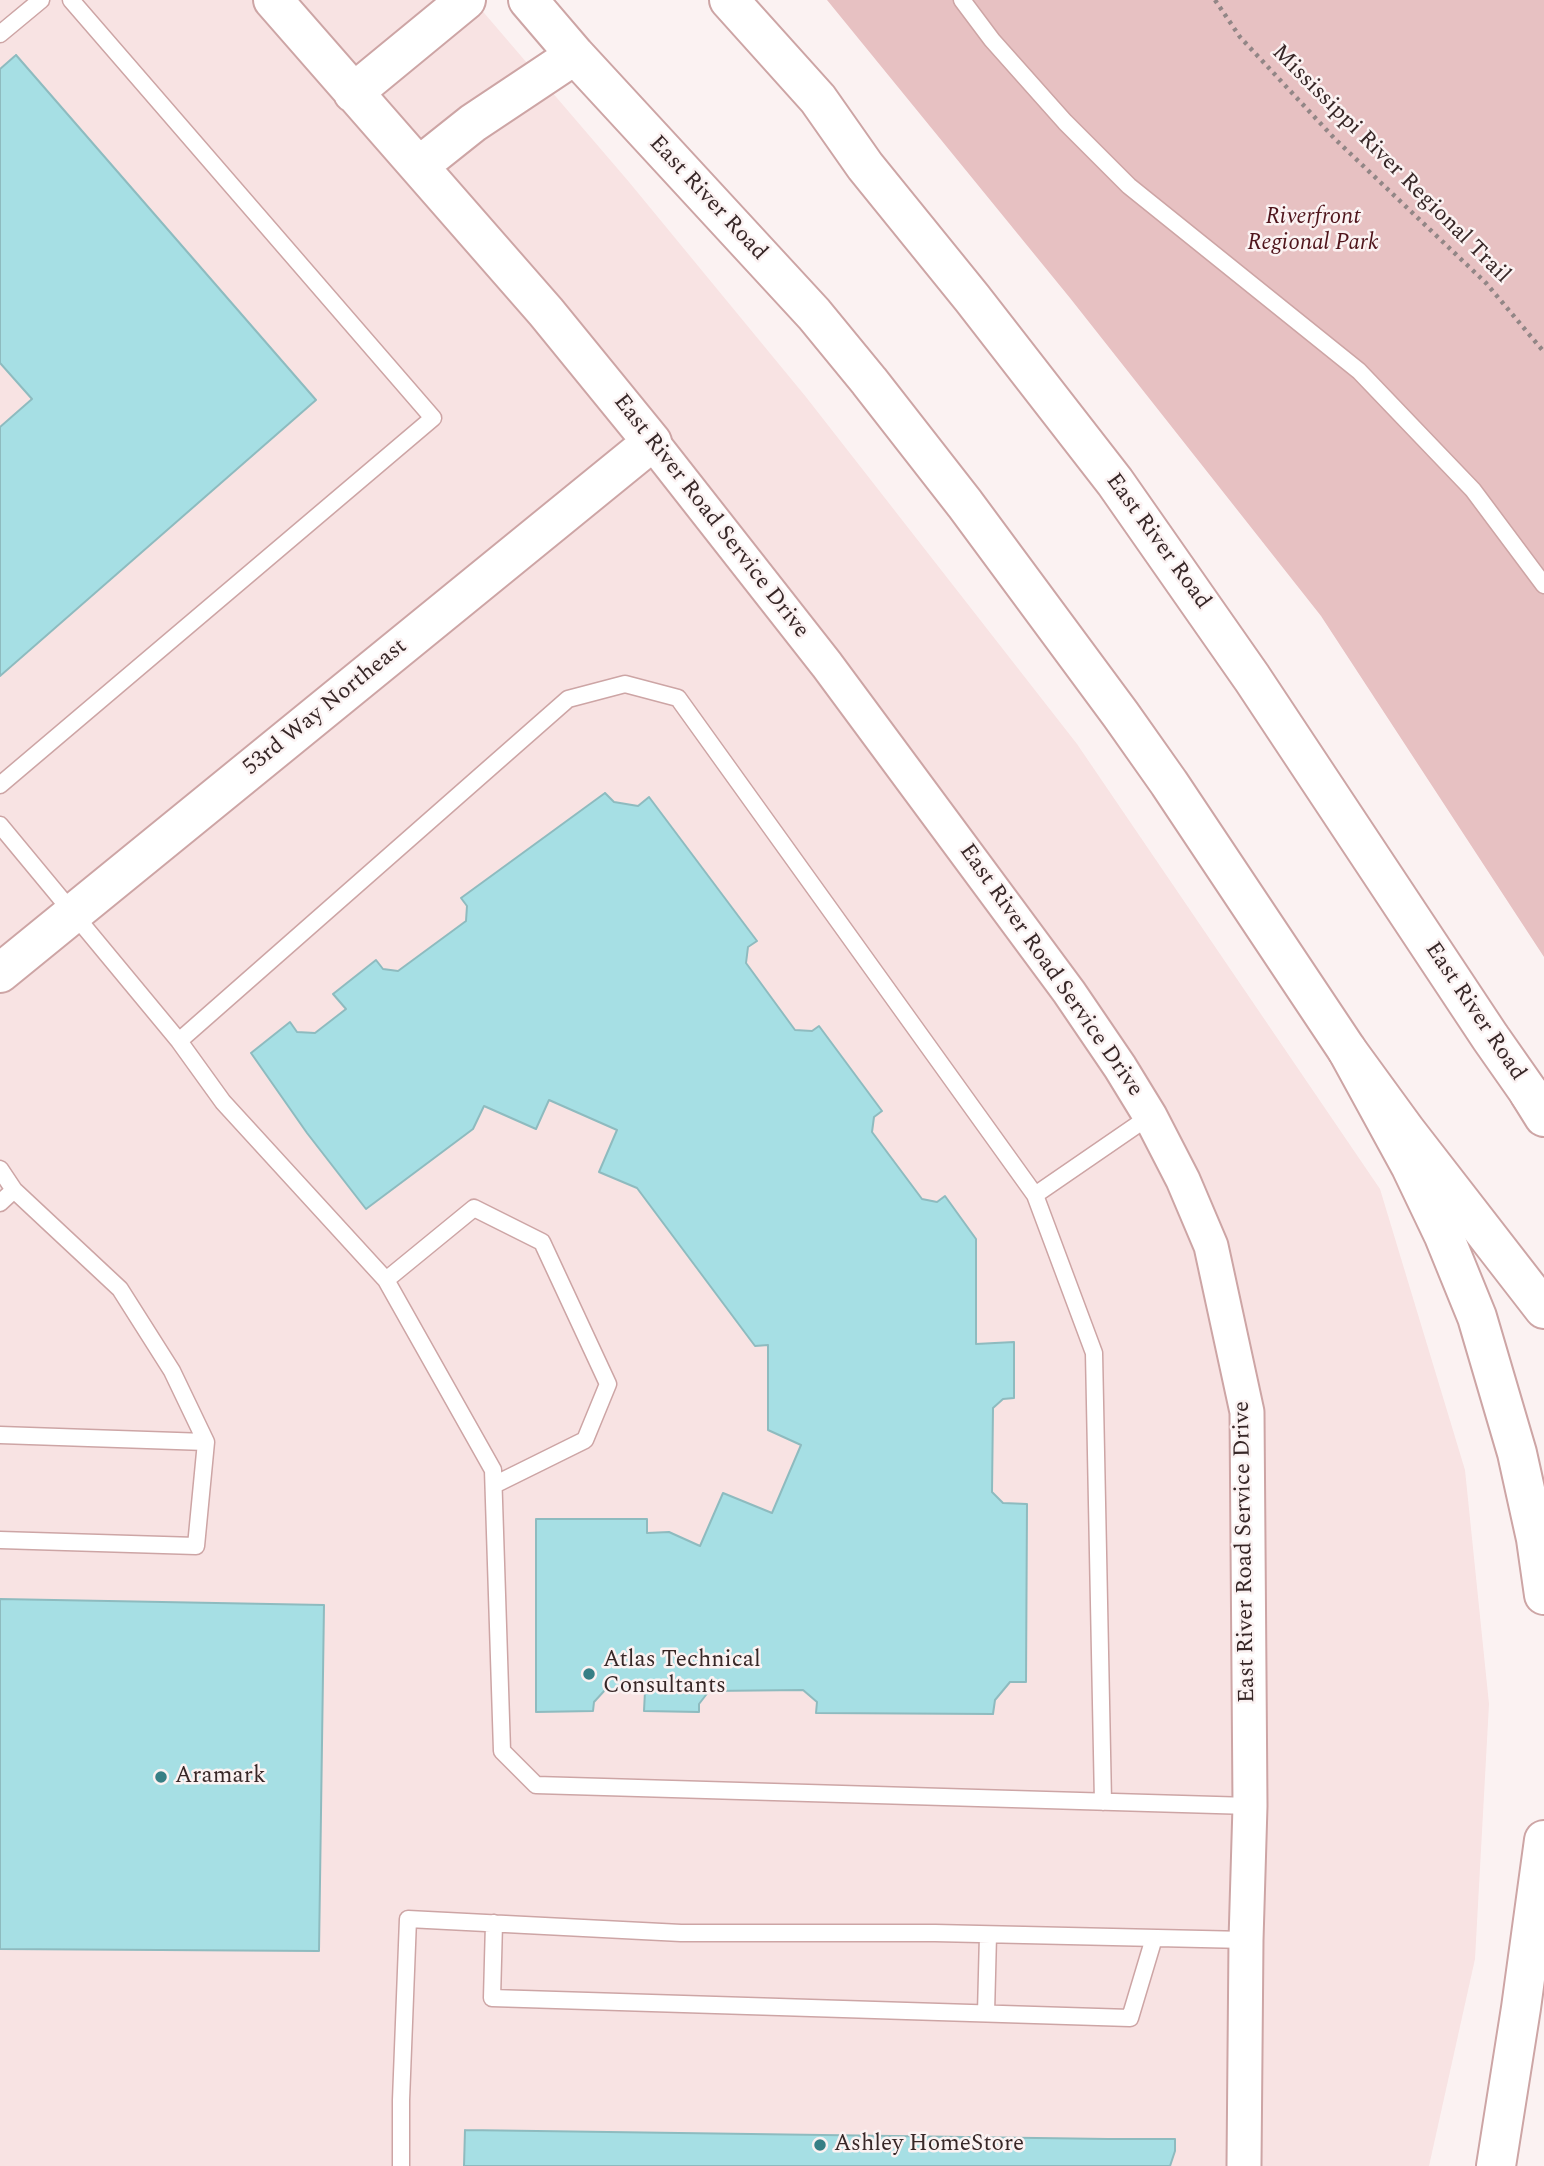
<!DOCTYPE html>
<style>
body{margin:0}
canvas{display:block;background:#fbf2f2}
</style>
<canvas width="1544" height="2166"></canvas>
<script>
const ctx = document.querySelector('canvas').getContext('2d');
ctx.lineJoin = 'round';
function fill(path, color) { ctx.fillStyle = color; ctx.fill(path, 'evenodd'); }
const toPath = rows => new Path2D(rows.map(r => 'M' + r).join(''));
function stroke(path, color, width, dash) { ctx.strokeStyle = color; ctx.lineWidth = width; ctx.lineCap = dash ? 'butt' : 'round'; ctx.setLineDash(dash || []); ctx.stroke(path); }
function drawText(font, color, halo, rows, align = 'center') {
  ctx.font = font + ' Spectral,serif'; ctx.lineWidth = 5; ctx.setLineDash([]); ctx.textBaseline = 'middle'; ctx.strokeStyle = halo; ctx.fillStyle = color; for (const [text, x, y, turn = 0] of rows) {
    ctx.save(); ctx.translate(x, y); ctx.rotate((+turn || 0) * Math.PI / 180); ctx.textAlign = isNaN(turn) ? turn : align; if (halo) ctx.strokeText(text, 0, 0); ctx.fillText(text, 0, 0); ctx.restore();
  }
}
const built = toPath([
 [0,0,473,0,629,182,806,397,1077,744,1380,1189,1465,1470,1489,1704,1475,1959,1429,2166,0,2166]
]);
const green = toPath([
 [827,0,1544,0,1544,957,1321,616,1070,298]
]);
const building = toPath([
 [16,55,316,400,0,676,0,427,32,399,0,363,0,69,16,55],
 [605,793,614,802,638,806,649,797,757,941,748,947,746,963,795,1030,812,1031,819,1026,882,1111,874,1117,872,1132,922,1199,937,1202,945,1196,976,1239,976,1344,1014,1342,1014,1398,1003,1399,993,1408,992,1492,1003,1503,1027,1504,1026,1682,1010,1682,995,1700,993,1714,816,1713,817,1702,803,1690,709,1691,699,1704,699,1712,644,1711,645,1691,605,1690,594,1702,593,1711,536,1712,536,1519,647,1519,647,1533,669,1532,700,1546,723,1493,772,1513,801,1445,768,1430,768,1345,755,1346,637,1188,599,1172,617,1130,549,1100,536,1129,484,1106,473,1129,366,1209,307,1133,251,1053,290,1022,297,1032,315,1033,346,1009,333,994,376,960,383,969,398,971,466,921,467,906,461,898,605,793],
 [0,1599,324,1605,319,1951,0,1949,0,1599],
 [465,2130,1108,2139,1175,2139,1175,2151,1170,2166,464,2166,465,2130]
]);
const path = toPath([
 [1215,0,1240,37,1335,139,1486,283,1544,352]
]);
const lane = toPath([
 [962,0,992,40,1065,122,1129,186,1359,371,1473,490,1544,585],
 [0,34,41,0],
 [0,785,433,418,71,0],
 [0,825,179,1041,223,1102,386,1280,493,1470,502,1751,536,1785,1250,1806],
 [179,1041,568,699,625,684,678,698,1035,1195,1094,1353,1103,1802],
 [0,1169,14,1190,120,1289,172,1371,206,1442,196,1546,0,1540],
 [1035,1195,1150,1116],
 [0,1203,14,1190],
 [386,1280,474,1208,542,1242,608,1384,585,1440,494,1485],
 [0,1435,206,1442],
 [494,1923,492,1998,1130,2018,1154,1938],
 [986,2013,988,1935],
 [401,2166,401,2100,408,1919,681,1933,935,1933,1246,1940]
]);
const street = toPath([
 [652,442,827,665,1069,992,1120,1067,1150,1116,1183,1180,1211,1246,1247,1412,1250,1806,1246,1940,1244,2166]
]);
const secondary = toPath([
 [528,0,575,55,814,314,869,381,965,504,1121,715,1169,783,1347,1050,1406,1131,1544,1309],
 [729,0,818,99,865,166,972,298,1115,482,1252,678,1490,1037,1544,1114],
 [353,93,466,0],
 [419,166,473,123,575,55],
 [0,973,652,442,546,312,273,0]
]);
const highway = toPath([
 [1347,1050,1411,1167,1444,1236,1477,1317,1517,1453,1536,1539,1544,1595],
 [1529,1093,1544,1117],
 [1496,2166,1521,2008,1544,1840]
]);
const markers = [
 [589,1674,7,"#377f85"],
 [161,1777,7,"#377f85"],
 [820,2145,7,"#377f85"]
];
const streetNames = [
 ["Mississippi River Regional Trail",1390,165,45],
 ["East River Road",707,199,47],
 ["East River Road Service Drive",710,517,52],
 ["East River Road",1157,542,54],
 ["53rd Way Northeast",326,708,-39],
 ["East River Road Service Drive",1050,971,55],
 ["East River Road",1474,1012,56],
 ["East River Road Service Drive",1246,1552,-91]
];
const parkNames = [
 ["Riverfront",1313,218],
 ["Regional Park",1313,244]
];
const poiNames = [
 ["Atlas Technical",603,1661],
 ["Consultants",603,1687],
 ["Aramark",175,1777],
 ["Ashley HomeStore",834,2145]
];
fill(built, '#f8e3e3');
fill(green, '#e7c1c2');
fill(building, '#a6dfe4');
stroke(building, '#8ebbbf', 2);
stroke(lane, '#cda5a5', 19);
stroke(street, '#cda5a5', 37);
stroke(secondary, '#cda5a5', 42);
stroke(highway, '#cda5a5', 42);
stroke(path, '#928686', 4.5, [3.5, 5]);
stroke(lane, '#fff', 16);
stroke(street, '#fff', 33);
stroke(secondary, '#fff', 38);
stroke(highway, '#fff', 38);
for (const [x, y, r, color] of markers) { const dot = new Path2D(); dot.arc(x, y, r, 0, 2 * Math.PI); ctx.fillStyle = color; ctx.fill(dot); stroke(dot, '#fbf2f2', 2.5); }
drawText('23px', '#372727', '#fbf2f2', streetNames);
drawText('italic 23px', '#4f141b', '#fbf2f2', parkNames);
drawText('23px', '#372727', '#fbf2f2', poiNames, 'left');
</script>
